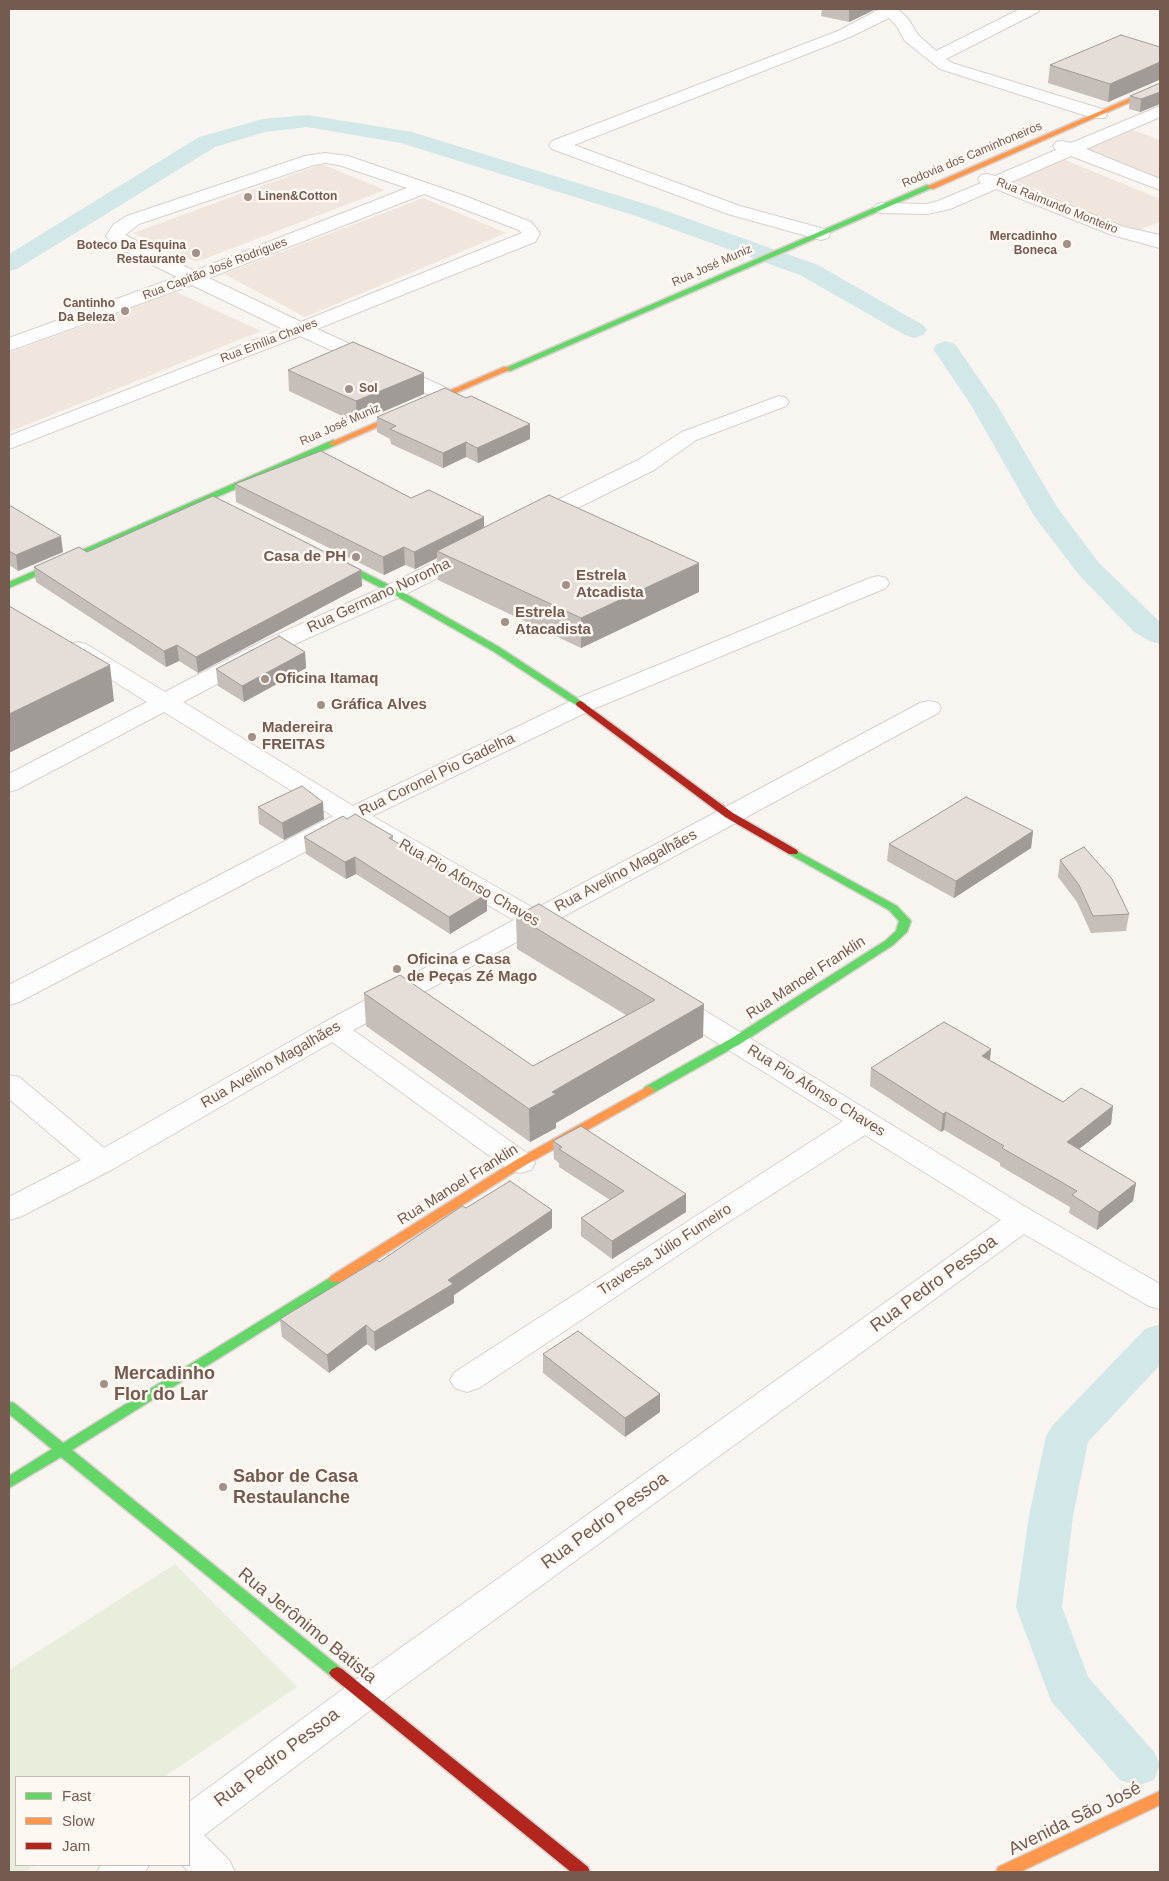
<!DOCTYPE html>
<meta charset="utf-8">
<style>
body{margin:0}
#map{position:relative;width:1169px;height:1881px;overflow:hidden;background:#f8f4f0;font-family:Arial,sans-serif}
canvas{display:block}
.frame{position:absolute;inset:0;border:10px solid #755a50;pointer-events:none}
.legend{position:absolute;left:15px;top:1776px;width:175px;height:90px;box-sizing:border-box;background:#fef8f2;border:1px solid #c7b9b1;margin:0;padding:6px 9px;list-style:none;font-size:15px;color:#755a50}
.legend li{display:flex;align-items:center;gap:10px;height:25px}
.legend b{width:25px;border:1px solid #c7b9b1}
</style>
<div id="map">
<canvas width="1169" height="1881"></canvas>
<div class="frame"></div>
<ul class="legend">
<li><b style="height:6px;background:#63d668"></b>Fast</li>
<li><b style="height:6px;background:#ff974d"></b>Slow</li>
<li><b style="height:6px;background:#b3261e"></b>Jam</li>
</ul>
</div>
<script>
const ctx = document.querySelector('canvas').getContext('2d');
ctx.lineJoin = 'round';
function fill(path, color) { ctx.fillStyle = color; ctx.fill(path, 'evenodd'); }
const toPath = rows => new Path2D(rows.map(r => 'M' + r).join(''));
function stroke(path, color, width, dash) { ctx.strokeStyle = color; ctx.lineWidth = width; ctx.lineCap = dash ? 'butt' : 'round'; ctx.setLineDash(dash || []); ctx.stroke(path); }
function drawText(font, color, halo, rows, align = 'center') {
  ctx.font = font + ' Arial,sans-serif'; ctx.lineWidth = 5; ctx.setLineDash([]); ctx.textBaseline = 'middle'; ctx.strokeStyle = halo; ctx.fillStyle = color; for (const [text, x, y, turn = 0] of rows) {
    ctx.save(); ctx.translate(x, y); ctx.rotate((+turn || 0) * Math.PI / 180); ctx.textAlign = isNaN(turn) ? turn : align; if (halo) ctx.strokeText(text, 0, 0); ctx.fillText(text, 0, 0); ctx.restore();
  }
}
const residential = toPath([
 [1130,129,1160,140,1160,181,1084,149],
 [1063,159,1160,199,1160,222,1135,231,1013,180],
 [322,164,385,190,196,262,133,233],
 [423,198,506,233,305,317,224,274],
 [176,292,261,331,9,432,9,353]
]);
const green = toPath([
 [175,1564,297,1687,164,1777,16,1777,16,1865,36,1865,25,1872,9,1872,9,1670]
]);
const canal = toPath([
 [307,115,412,132,655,207,818,265,923,325,927,330,923,335,914,338,905,335,800,275,639,217,401,143,307,127,265,132,215,147,17,269,9,271,9,254,199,137,263,119,307,115],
 [946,341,955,344,997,405,1057,507,1099,563,1160,622,1160,644,1149,641,1133,631,1079,575,1034,516,971,405,933,349,937,344,946,341],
 [1160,1324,1160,1365,1088,1442,1073,1516,1062,1607,1088,1677,1154,1752,1160,1764,1154,1780,1137,1786,1120,1780,1051,1701,1016,1607,1029,1516,1046,1436,1053,1425,1145,1329,1160,1324]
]);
const street = toPath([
 [880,9,898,9,909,20,918,35,936,51,1020,9,1040,9,1038,12,946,59,952,63,1105,110,1107,114,1105,118,1093,118,940,69,905,41,896,25,889,18,850,37,574,145,740,206,828,230,830,234,828,238,821,240,728,214,552,149,549,145,552,141,838,31,880,9],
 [1160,106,1160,117,1086,149,1160,179,1160,190,1071,156,1011,182,1124,227,1160,235,1160,248,1112,235,996,189,950,209,927,214,883,213,877,212,874,208,877,204,883,203,927,204,938,201,981,183,978,179,981,175,987,174,995,176,1056,150,1053,146,1056,142,1062,141,1071,143,1160,106],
 [325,153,348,156,465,196,531,222,540,233,535,242,317,329,453,391,456,395,453,399,446,401,439,399,300,336,9,449,9,436,283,329,192,285,9,351,9,338,177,277,115,246,106,236,114,224,127,216,305,156,325,153],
 [325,163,339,165,407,188,194,271,125,235,139,224,314,165,325,163],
 [424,194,519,230,522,233,301,322,209,278,424,194],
 [779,396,786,398,789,402,786,406,696,440,654,470,541,526,533,528,525,526,522,521,525,516,638,460,682,432,779,396],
 [470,545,478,547,481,552,478,557,402,596,277,652,183,702,353,806,573,700,870,578,878,576,886,578,889,583,886,588,591,710,372,816,535,909,920,703,929,701,938,703,941,708,938,713,555,921,565,926,569,932,565,938,555,940,535,932,353,1030,531,1156,535,1163,531,1170,520,1173,509,1170,332,1042,113,1169,20,1217,9,1220,9,1197,81,1160,9,1099,9,1075,19,1077,104,1148,323,1023,514,920,352,827,19,1002,9,1005,9,985,333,816,164,712,18,789,9,792,9,774,147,702,70,654,66,649,70,644,78,642,86,644,165,692,261,642,386,586,470,545],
 [671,993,681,996,1034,1212,1160,1284,1160,1309,1149,1306,1024,1234,376,1706,204,1835,229,1860,235,1872,189,1872,182,1865,189,1865,189,1802,350,1684,1001,1220,865,1135,722,1226,479,1388,467,1392,455,1388,450,1380,455,1372,843,1121,661,1008,657,1002,661,996,671,993],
 [101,1865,149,1865,145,1872,97,1872,101,1865]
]);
const fast = toPath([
 [927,185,934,187,510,371,507,371,503,369,927,185],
 [333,440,337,443,336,445,9,588,9,582,333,440],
 [328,554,397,589,499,647,586,704,585,706,577,706,493,651,391,593,325,559,323,557,328,554],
 [793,849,897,906,911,921,907,932,893,945,740,1044,653,1093,645,1093,643,1090,645,1087,732,1038,885,941,896,931,899,921,889,910,789,854,788,852,793,849],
 [336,1274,341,1276,343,1279,341,1282,72,1450,342,1669,345,1673,342,1677,337,1679,332,1677,61,1457,9,1488,9,1476,52,1449,9,1414,9,1402,14,1403,63,1443,336,1274]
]);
const slow = toPath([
 [1160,85,1160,89,933,189,926,187,1160,85],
 [504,367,507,367,511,369,336,445,330,445,329,443,504,367],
 [649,1086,655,1090,653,1093,524,1166,341,1282,331,1282,329,1279,331,1276,516,1160,649,1086],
 [1160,1791,1160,1805,1020,1872,996,1872,998,1867,1160,1791]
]);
const jam = toPath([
 [581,701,733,813,797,850,798,852,797,854,789,854,725,817,577,706,576,704,577,702,581,701],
 [337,1667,342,1669,588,1867,590,1872,571,1872,332,1677,329,1673,332,1669,337,1667]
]);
const wall = toPath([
 [822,9,876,9,849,22,821,16],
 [1160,47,1160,81,1159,80,1108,102,1048,83,1050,65],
 [1160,83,1160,104,1140,112,1129,109,1130,96],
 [288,370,424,373,424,394,357,423,289,391],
 [466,398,530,424,530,439,478,463,466,457,443,468,391,444,390,439,377,432,377,417],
 [235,484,411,498,484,517,484,528,699,592,581,648,438,580,437,558,415,569,405,565,384,575,236,502],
 [9,505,63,552,18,571,9,565],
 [87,552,361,570,362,586,198,673,179,661,166,667,36,582,34,567],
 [305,652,306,668,244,702,218,686,216,669],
 [258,807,324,819,284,840,259,824],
 [347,819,393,836,393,840,487,911,450,934,356,874,346,879,306,854,304,837],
 [1033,831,1031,848,954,898,887,861,889,844],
 [1060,860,1129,914,1126,931,1091,933,1077,902,1058,877],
 [539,904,703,1037,556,1123,556,1128,530,1142,366,1026,364,993,533,1066,626,1015,517,949,516,916],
 [991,1049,990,1060,1063,1102,1113,1106,1111,1124,1079,1149,1136,1183,1133,1201,1097,1230,1069,1213,1070,1207,1000,1166,1000,1163,944,1130,941,1132,870,1086,871,1068],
 [553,1141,686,1212,612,1259,581,1236,581,1218,610,1200,559,1167,559,1163,554,1159],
 [466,1208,552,1210,552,1228,454,1295,454,1303,375,1351,367,1344,329,1373,282,1337,280,1319,379,1262],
 [543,1354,660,1394,660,1412,625,1437,543,1373]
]);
const shadedWall = toPath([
 [852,9,876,9,849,22,849,10],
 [1160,62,1159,80,1108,102,1110,84],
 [1160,92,1160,104,1140,112,1141,99],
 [424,373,424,394,357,423,356,401],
 [530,424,530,439,478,463,477,448],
 [466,442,466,457,443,468,443,453],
 [484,517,484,535,437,551,437,558,415,569,414,552],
 [61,536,63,552,18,571,16,555],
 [404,547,405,565,384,575,383,557],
 [699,563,699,592,581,648,581,618],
 [361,570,362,586,198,673,196,657],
 [177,645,179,661,166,667,164,651],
 [305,652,306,668,244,702,242,686],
 [110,665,114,701,9,753,9,714],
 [323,802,324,819,284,840,282,823],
 [1033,831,1031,848,954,898,956,881],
 [355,857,356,874,346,879,345,862],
 [487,894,487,911,450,934,449,917],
 [704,1004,703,1037,556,1123,556,1128,530,1142,529,1109,552,1092],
 [991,1049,989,1067,982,1056],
 [1113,1106,1111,1124,1065,1160,1067,1142],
 [946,1112,944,1130,941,1132,943,1114],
 [1136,1183,1133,1201,1097,1230,1099,1212],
 [686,1194,686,1212,612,1259,612,1241],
 [552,1210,552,1228,454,1295,454,1303,375,1351,374,1332,448,1280],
 [366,1325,367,1344,329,1373,327,1355],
 [660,1394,660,1412,625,1437,625,1418]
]);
const building = toPath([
 [1121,35,1160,47,1160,62,1110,84,1050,65,1121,35],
 [1160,83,1160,92,1141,99,1130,96,1160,83],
 [353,342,424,373,356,401,288,370,353,342],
 [445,388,466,398,471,396,530,424,477,448,466,442,443,453,390,429,396,426,377,417,445,388],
 [321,451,411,498,429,490,484,517,414,552,404,547,383,557,235,484,321,451],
 [549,495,699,563,581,618,437,551,549,495],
 [213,496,361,570,196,657,177,645,164,651,34,567,79,547,87,552,213,496],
 [9,505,61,536,16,555,9,551,9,505],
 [9,606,110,665,9,714,9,606],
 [279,636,305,652,242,686,216,669,279,636],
 [302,786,323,802,282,823,258,807,302,786],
 [966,797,1033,831,956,881,889,844,966,797],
 [355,814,393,836,389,838,487,894,449,917,355,857,345,862,304,837,343,816,347,819,355,814],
 [1084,847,1112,879,1129,914,1093,916,1079,885,1060,860,1084,847],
 [539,904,704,1004,552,1092,556,1094,529,1109,364,993,400,975,533,1066,655,1000,516,916,539,904],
 [944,1022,991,1049,982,1056,1063,1102,1081,1088,1113,1106,1067,1142,1136,1183,1099,1212,1072,1195,1077,1191,1002,1148,1004,1146,946,1112,943,1114,871,1068,944,1022],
 [581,1126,686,1194,612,1241,581,1218,624,1191,559,1149,562,1147,553,1141,581,1126],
 [510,1181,552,1210,448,1280,453,1284,374,1332,366,1325,327,1355,280,1319,377,1260,379,1262,462,1206,466,1208,510,1181],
 [578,1331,660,1394,625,1418,543,1354,578,1331]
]);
const markers = [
 [248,197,5,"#a39088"],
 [1067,244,5,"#a39088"],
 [196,253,5,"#a39088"],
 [125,311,5,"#a39088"],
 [349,389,5,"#a39088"],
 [356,557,5,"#a39088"],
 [566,585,5,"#a39088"],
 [505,622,5,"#a39088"],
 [265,679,5,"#a39088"],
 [321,705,5,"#a39088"],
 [252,737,5,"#a39088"],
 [397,969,5,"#a39088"],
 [104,1384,5,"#a39088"],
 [223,1487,5,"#a39088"]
];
const farStreetnames = [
 ["Rodovia dos Caminhoneiros",972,155,-23],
 ["Rua Raimundo Monteiro",1057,206,22],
 ["Rua José Muniz",712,266,-24],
 ["Rua Capitão José Rodrigues",215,269,-21],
 ["Rua Emília Chaves",269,341,-21],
 ["Rua José Muniz",340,425,-24]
];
const farPoinames = [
 ["Linen&Cotton",258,197,"left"],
 ["Mercadinho",1057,237],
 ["Boneca",1057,251],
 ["Boteco Da Esquina",186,246],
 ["Restaurante",186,260],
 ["Cantinho",115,304],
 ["Da Beleza",115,318],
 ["Sol",359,389,"left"]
];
const poiNames = [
 ["Casa de PH",346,557,"right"],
 ["Estrela",576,576],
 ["Atcadista",576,593],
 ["Estrela",515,613],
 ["Atacadista",515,630],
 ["Oficina Itamaq",275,679],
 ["Gráfica Alves",331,705],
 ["Madereira",262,728],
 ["FREITAS",262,745],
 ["Oficina e Casa",407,960],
 ["de Peças Zé Mago",407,977]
];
const streetNames = [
 ["Rua Germano Noronha",379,596,-25],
 ["Rua Coronel Pio Gadelha",437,775,-26],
 ["Rua Avelino Magalhães",626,871,-28],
 ["Rua Pio Afonso Chaves",469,883,30],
 ["Rua Manoel Franklin",806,978,-33],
 ["Rua Avelino Magalhães",271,1065,-30],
 ["Rua Pio Afonso Chaves",816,1091,32],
 ["Rua Manoel Franklin",458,1185,-32],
 ["Travessa Júlio Fumeiro",665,1250,-33]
];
const nearStreetnames = [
 ["Rua Pedro Pessoa",934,1284,-36],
 ["Rua Pedro Pessoa",605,1521,-36],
 ["Rua Jerônimo Batista",307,1626,39],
 ["Rua Pedro Pessoa",277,1758,-37],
 ["Avenida São José",1075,1819,-26]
];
const nearPoinames = [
 ["Mercadinho",114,1374],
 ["Flor do Lar",114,1395],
 ["Sabor de Casa",233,1477],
 ["Restaulanche",233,1498]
];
fill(residential, '#f0e6de');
fill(green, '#e8eedc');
fill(canal, '#d2e7e8');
stroke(street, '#d7d1ce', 2);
stroke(fast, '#d8d0cb', 3);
stroke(slow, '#d8d0cb', 3);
stroke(jam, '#d8d0cb', 3);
fill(street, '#fefdfd');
fill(fast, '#63d668');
fill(slow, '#ff974d');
fill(jam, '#b3261e');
fill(wall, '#c5beb9');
fill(shadedWall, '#a09b96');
fill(building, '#e5ddd7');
stroke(building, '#a09b96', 1);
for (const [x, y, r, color] of markers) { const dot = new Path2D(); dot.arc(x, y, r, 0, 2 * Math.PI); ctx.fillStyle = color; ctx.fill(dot); stroke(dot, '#fef8f2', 2); }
drawText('12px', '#755a50', '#fef8f2', farStreetnames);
drawText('bold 12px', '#755a50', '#fef8f2', farPoinames, 'right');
drawText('bold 15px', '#755a50', '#fef8f2', poiNames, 'left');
drawText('15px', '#755a50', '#fef8f2', streetNames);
drawText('18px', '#755a50', '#fef8f2', nearStreetnames);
drawText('bold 18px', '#755a50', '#fef8f2', nearPoinames, 'left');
</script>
